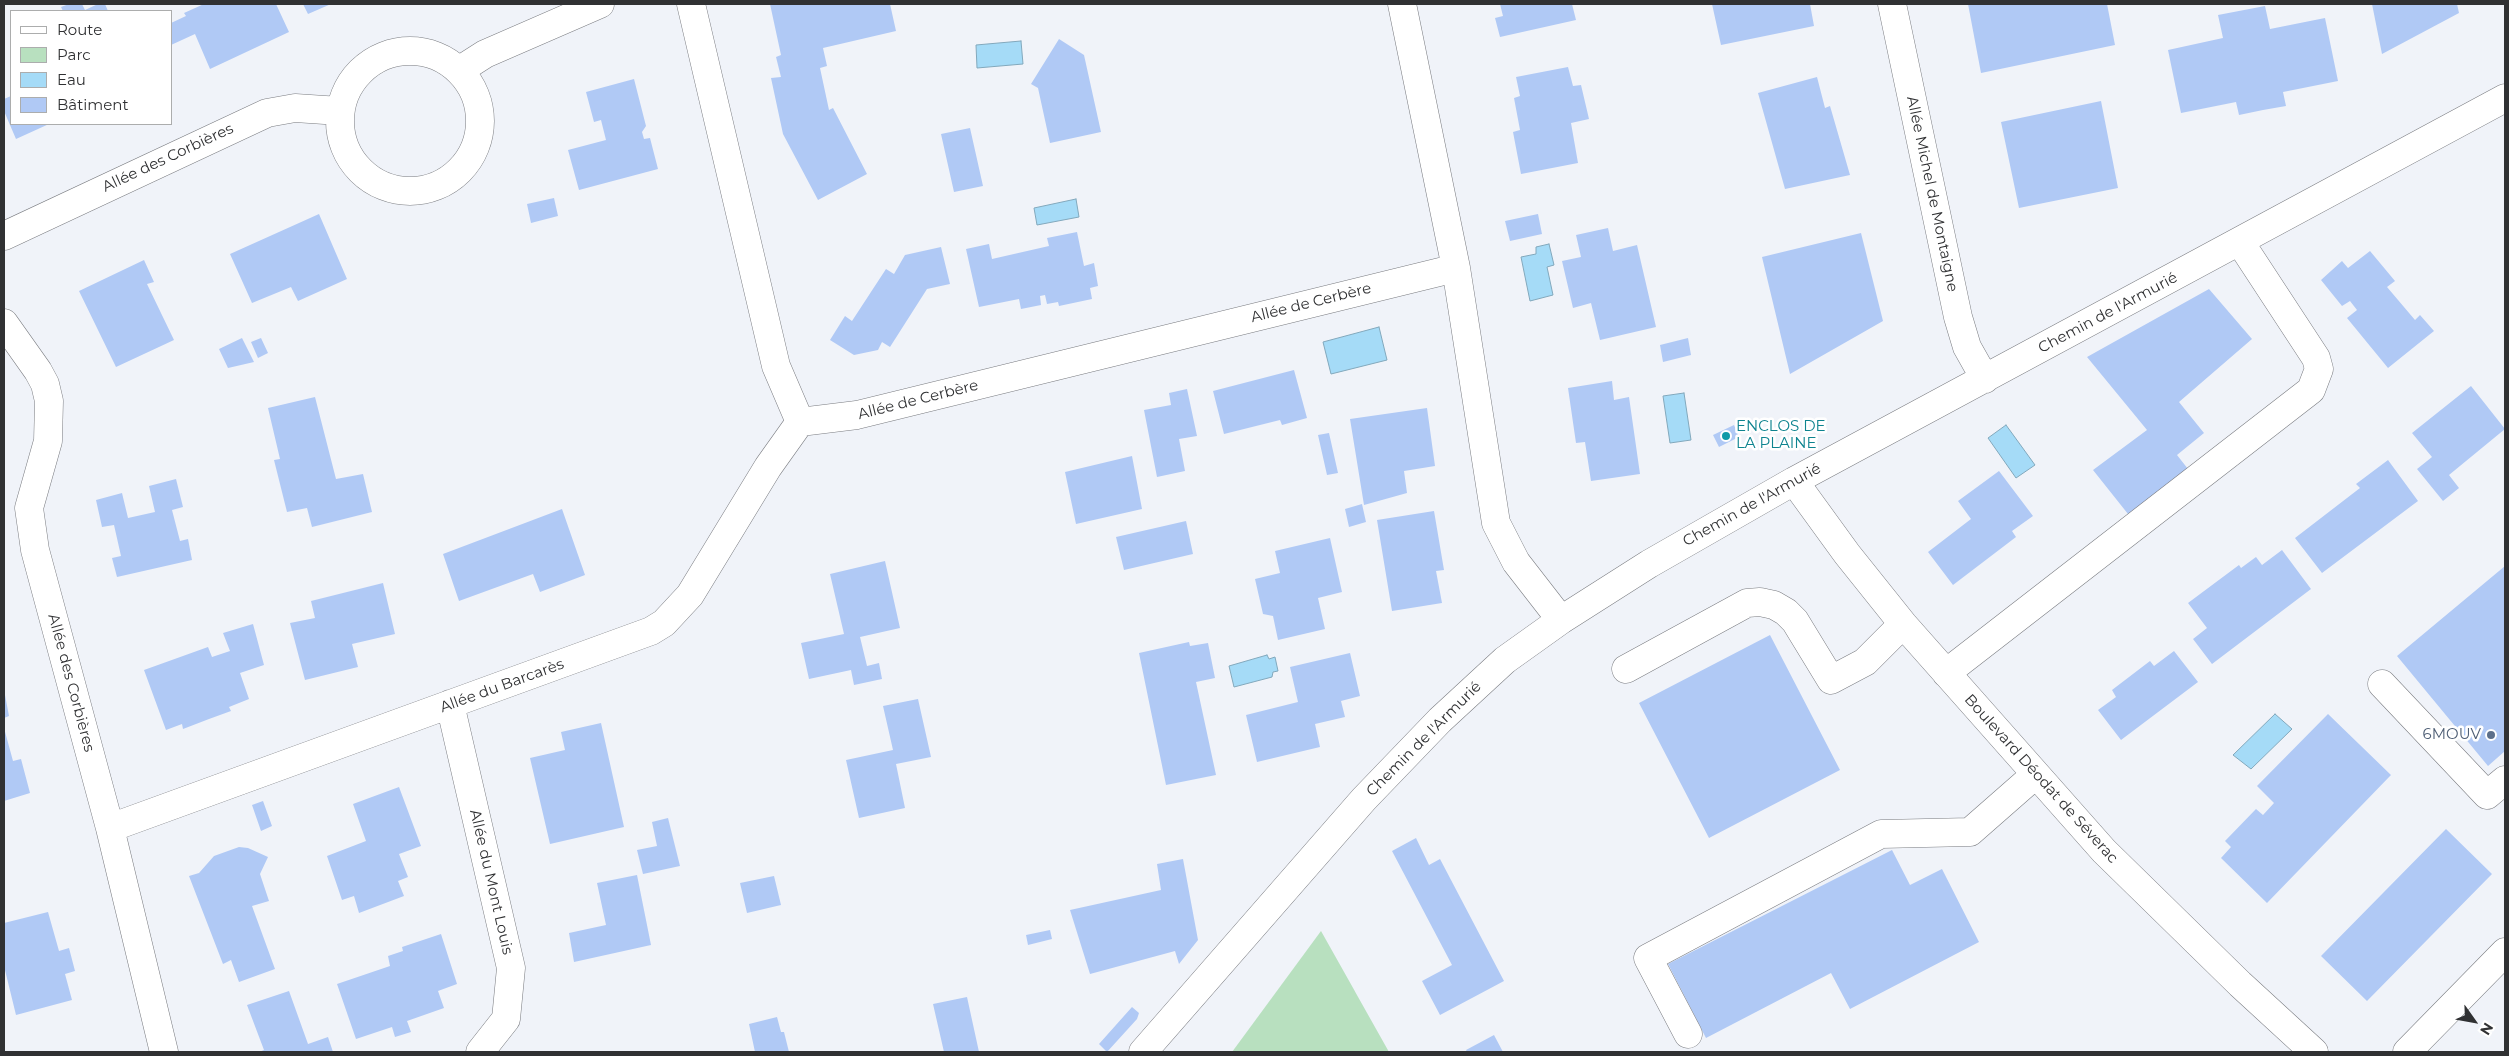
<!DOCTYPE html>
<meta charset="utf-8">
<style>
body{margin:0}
#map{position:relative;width:2509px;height:1056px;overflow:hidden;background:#f0f3f9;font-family:Montserrat,sans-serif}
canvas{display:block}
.frame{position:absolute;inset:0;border:5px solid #303133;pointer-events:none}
.legend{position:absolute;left:10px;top:10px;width:162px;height:115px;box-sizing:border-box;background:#fff;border:1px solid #acadad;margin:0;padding:6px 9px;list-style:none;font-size:15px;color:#303133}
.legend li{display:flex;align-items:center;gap:10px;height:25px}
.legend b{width:25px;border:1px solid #acadad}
.north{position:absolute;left:2449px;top:996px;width:50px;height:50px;-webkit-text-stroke:4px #fff;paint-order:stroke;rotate:122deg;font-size:14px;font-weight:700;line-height:20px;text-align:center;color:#303133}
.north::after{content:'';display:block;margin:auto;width:18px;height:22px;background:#303133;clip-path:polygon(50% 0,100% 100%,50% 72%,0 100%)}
</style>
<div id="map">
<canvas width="2509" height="1056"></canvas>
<div class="frame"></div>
<ul class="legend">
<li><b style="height:6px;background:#fff"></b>Route</li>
<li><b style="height:14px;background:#b8e0bf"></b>Parc</li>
<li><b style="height:14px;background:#a5dbf7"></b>Eau</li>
<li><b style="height:14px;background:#b0c9f5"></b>Bâtiment</li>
</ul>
<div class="north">N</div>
</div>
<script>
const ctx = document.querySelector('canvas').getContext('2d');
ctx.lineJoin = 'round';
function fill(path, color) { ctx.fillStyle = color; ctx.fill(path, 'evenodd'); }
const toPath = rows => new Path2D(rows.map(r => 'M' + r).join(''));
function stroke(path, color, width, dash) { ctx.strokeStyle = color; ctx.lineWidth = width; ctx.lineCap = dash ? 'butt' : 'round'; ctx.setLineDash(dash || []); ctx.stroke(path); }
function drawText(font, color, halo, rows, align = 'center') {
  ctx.font = font + ' Montserrat,sans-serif'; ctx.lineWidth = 5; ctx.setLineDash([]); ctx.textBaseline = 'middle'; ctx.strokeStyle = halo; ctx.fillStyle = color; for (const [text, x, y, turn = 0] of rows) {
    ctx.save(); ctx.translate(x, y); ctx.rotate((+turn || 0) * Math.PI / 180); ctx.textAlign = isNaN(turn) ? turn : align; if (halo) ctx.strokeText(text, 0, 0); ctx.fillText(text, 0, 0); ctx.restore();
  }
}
const green = toPath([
 [1321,931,1389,1052,1232,1052]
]);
const water = toPath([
 [1021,41,1023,64,977,68,976,45,1021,41],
 [1076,199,1079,217,1037,225,1034,208,1076,199],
 [1549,244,1554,265,1547,267,1553,295,1530,301,1521,257,1536,254,1536,247,1549,244],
 [1379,327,1387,360,1331,374,1323,342,1379,327],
 [1684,393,1691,440,1670,443,1663,396,1684,393],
 [2006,425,2035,465,2016,478,1988,438,2006,425],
 [1267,655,1269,659,1275,657,1278,671,1273,672,1272,677,1234,687,1229,666,1267,655],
 [2275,714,2292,729,2251,769,2233,755,2275,714]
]);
const building = toPath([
 [69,4,82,4,85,10,98,4,105,4,108,11,63,11,61,7],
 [204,4,276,4,289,32,210,69,195,34,171,45,171,23,186,16,184,13],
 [303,4,331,4,308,14],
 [770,4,890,4,896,31,823,48,827,66,820,68,829,110,833,108,867,174,818,200,783,134,771,78,781,77,776,57,781,55],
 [1500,4,1572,4,1576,20,1500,37,1495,18,1503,16],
 [1712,4,1810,4,1814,26,1721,45],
 [1968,4,2107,4,2115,45,1981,73],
 [2372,4,2457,4,2459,13,2382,54],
 [2265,6,2270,29,2325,18,2338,81,2283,92,2286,106,2263,110,2239,115,2236,102,2181,113,2168,50,2223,38,2218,15],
 [1059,39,1084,55,1101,132,1050,143,1038,88,1031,84],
 [1568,67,1573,86,1581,85,1589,119,1571,123,1578,163,1521,174,1513,132,1520,130,1514,98,1520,96,1516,77],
 [1817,77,1825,108,1830,106,1850,175,1785,189,1758,93],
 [634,79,646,126,642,132,644,139,650,138,658,169,579,190,568,150,606,140,601,120,594,122,586,92],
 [11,96,11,124,49,124,16,139,4,111,4,99],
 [2101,101,2118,188,2019,208,2001,122],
 [970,128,983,186,954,192,941,134],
 [554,198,558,216,531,223,527,204],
 [319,214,347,279,298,301,291,287,252,303,230,254],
 [1538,214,1542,234,1510,241,1505,221],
 [1608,228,1613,251,1637,245,1656,327,1600,340,1591,303,1573,308,1562,261,1581,257,1576,235],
 [1077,232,1084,266,1094,263,1098,286,1090,288,1092,299,1059,306,1058,302,1047,304,1045,295,1040,296,1041,305,1021,309,1019,299,979,307,966,249,989,244,992,259,1049,246,1047,238],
 [1861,233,1883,321,1790,374,1762,257],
 [941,247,950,284,927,289,890,347,882,342,878,350,854,355,830,340,845,316,852,321,886,269,894,274,905,255],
 [2370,251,2395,281,2387,287,2415,320,2420,315,2434,331,2388,368,2347,318,2357,310,2350,301,2342,306,2321,280,2342,261,2348,268],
 [144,260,154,282,147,284,174,340,116,367,79,291],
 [2209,289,2252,339,2179,402,2204,433,2177,455,2188,469,2128,514,2093,470,2147,430,2087,357],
 [242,338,254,362,228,368,219,349],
 [261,338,268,353,258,358,251,342],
 [1688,338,1691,355,1663,362,1660,345],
 [1294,370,1307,418,1282,425,1280,420,1224,434,1213,391],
 [1612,381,1614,400,1629,397,1640,474,1591,481,1585,442,1576,443,1568,388],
 [2471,386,2505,429,2449,475,2459,488,2443,501,2417,469,2432,457,2412,433],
 [1187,389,1197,436,1179,439,1185,471,1157,477,1144,410,1171,405,1169,393],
 [315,397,336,479,363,474,372,512,312,527,307,508,287,512,274,460,280,459,268,408],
 [1427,408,1435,466,1404,471,1407,493,1364,505,1350,419],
 [1734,425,1739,437,1719,447,1713,435],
 [1329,433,1338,473,1327,475,1318,435],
 [1132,456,1142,509,1076,524,1065,472],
 [2388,460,2418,501,2322,573,2295,538,2360,488,2356,484],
 [1999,471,2033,516,2012,531,2016,537,1953,585,1928,552,1971,519,1958,501],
 [176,479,183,507,172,510,180,541,188,539,192,560,117,577,112,558,121,556,114,525,102,527,96,500,122,493,128,518,155,512,149,486],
 [1362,504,1366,522,1349,527,1345,509],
 [562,509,585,575,540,592,533,574,459,601,443,554],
 [1434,511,1444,570,1436,571,1442,603,1392,611,1377,520],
 [1186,521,1193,554,1124,570,1116,537],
 [1330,538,1342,592,1318,598,1325,629,1278,640,1273,616,1263,614,1255,579,1280,573,1275,551],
 [2282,550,2311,589,2212,664,2193,639,2207,628,2188,603,2239,565,2241,568,2256,557,2262,565],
 [885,561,900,628,860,637,867,666,879,663,882,679,854,685,851,670,809,679,801,643,844,634,830,574],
 [2505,566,2505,751,2488,766,2397,656],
 [383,583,395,634,352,644,358,667,305,680,290,623,315,618,311,601],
 [253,624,264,665,240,673,249,699,229,707,231,711,209,719,183,729,182,724,166,730,144,670,208,647,212,657,230,651,223,633],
 [1770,635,1840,770,1709,838,1639,703],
 [1189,642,1190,646,1208,643,1215,678,1196,682,1216,775,1166,785,1139,653],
 [2174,651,2198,682,2121,740,2098,710,2116,697,2112,690,2150,661,2154,666],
 [1350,653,1360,696,1341,701,1345,717,1315,724,1320,747,1257,762,1246,715,1298,702,1290,667],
 [5,695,9,716,4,718,4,696],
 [918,699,931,757,896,764,905,808,859,818,846,760,893,750,883,706],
 [2328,714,2391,775,2267,903,2221,858,2231,847,2225,841,2256,809,2263,815,2274,803,2257,786],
 [601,723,624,827,550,844,530,758,565,750,561,732],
 [4,728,13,761,21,759,30,793,4,801],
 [399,787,421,846,399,854,408,877,398,881,404,896,359,913,354,896,342,900,327,856,366,841,353,804],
 [263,801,272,826,261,831,252,805],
 [668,818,680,866,643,874,637,850,657,846,652,822],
 [2446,829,2492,874,2367,1001,2321,956],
 [1416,838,1429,865,1440,859,1504,981,1440,1015,1422,981,1452,965,1392,851],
 [239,847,248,848,268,857,260,874,269,901,252,906,275,969,239,982,231,960,223,964,189,876,199,873,214,856],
 [1892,850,1910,885,1942,869,1979,942,1850,1009,1831,973,1706,1038,1668,964],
 [1183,859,1198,940,1179,964,1175,951,1090,974,1070,910,1161,890,1157,864],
 [637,875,651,945,574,962,569,933,606,925,597,883],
 [774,876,781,905,747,913,740,883],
 [48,912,59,951,69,948,75,971,65,974,72,1000,16,1015,4,966,4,923],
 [1050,930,1052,939,1028,945,1026,935],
 [441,934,457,984,438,991,444,1008,407,1021,411,1032,395,1037,392,1027,356,1039,337,984,390,966,388,956,403,951,402,947],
 [289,991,308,1044,328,1037,333,1052,259,1052,264,1050,247,1005],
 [967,997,979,1052,944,1052,933,1004],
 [1132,1007,1139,1013,1137,1019,1107,1052,1099,1044],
 [777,1017,781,1032,784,1032,789,1052,755,1052,749,1024],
 [1494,1035,1503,1052,1467,1052,1466,1050]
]);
const minor = toPath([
 [691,4,776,366,800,422],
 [1402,4,1456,268,1496,523,1516,562,1561,620],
 [1892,4,1958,317,1967,347,1985,379],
 '340 121a70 70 0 1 1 140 0a70 70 0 1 1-140 0Z',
 [460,70,485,54,600,4],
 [4,236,267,113,295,108,340,111],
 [4,323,38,371,45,384,49,401,48,441,29,508,35,550,110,828,164,1052],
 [800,422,857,415,1456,268],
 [1794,481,1847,554,1903,624,2104,851,2240,984,2314,1052],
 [1626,669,1747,603,1760,602,1774,605,1786,612,1795,621,1831,680,1865,662,1903,624],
 [1946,673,2311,390,2319,369,2316,358,2240,242],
 [2382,684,2487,795,2505,780],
 [450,704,511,968,506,1019,480,1052],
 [110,828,651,631,664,623,690,595,768,467,800,422],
 [1688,1034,1648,958,1881,834,1970,832,2035,775],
 [1143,1052,1364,799,1440,720,1505,660,1561,620,1649,564,1794,481,2505,98],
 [2407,1052,2505,952]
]);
const markers = [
 [1726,436,5,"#0f9aa8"],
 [2491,735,5,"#5c6f8a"]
];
const streetNames = [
 ["Allée des Corbières",168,158,-25],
 ["Allée Michel de Montaigne",1932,194,78],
 ["Allée de Cerbère",1311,303,-14],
 ["Chemin de l'Armurié",2108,313,-28],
 ["Allée de Cerbère",918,400,-14],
 ["Chemin de l'Armurié",1752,505,-29],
 ["Allée des Corbières",71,683,75],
 ["Allée du Barcarès",502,686,-20],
 ["Chemin de l'Armurié",1424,739,-45],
 ["Boulevard Déodat de Séverac",2041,779,48],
 ["Allée du Mont Louis",491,882,77]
];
const cultureNames = [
 ["ENCLOS DE",1736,427],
 ["LA PLAINE",1736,444]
];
const serviceNames = [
 ["6MOUV",2481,735]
];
fill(green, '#b8e0bf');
fill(water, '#a5dbf7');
stroke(water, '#82a8bc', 1);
fill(building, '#b0c9f5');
stroke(minor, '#7a7c81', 29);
stroke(minor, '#fff', 28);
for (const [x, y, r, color] of markers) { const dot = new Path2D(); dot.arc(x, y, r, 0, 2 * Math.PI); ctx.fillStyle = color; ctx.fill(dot); stroke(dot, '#fff', 2); }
drawText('15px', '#303133', '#fff', streetNames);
drawText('15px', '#0d838f', '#fff', cultureNames, 'left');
drawText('15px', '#4e5e75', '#fff', serviceNames, 'right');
</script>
